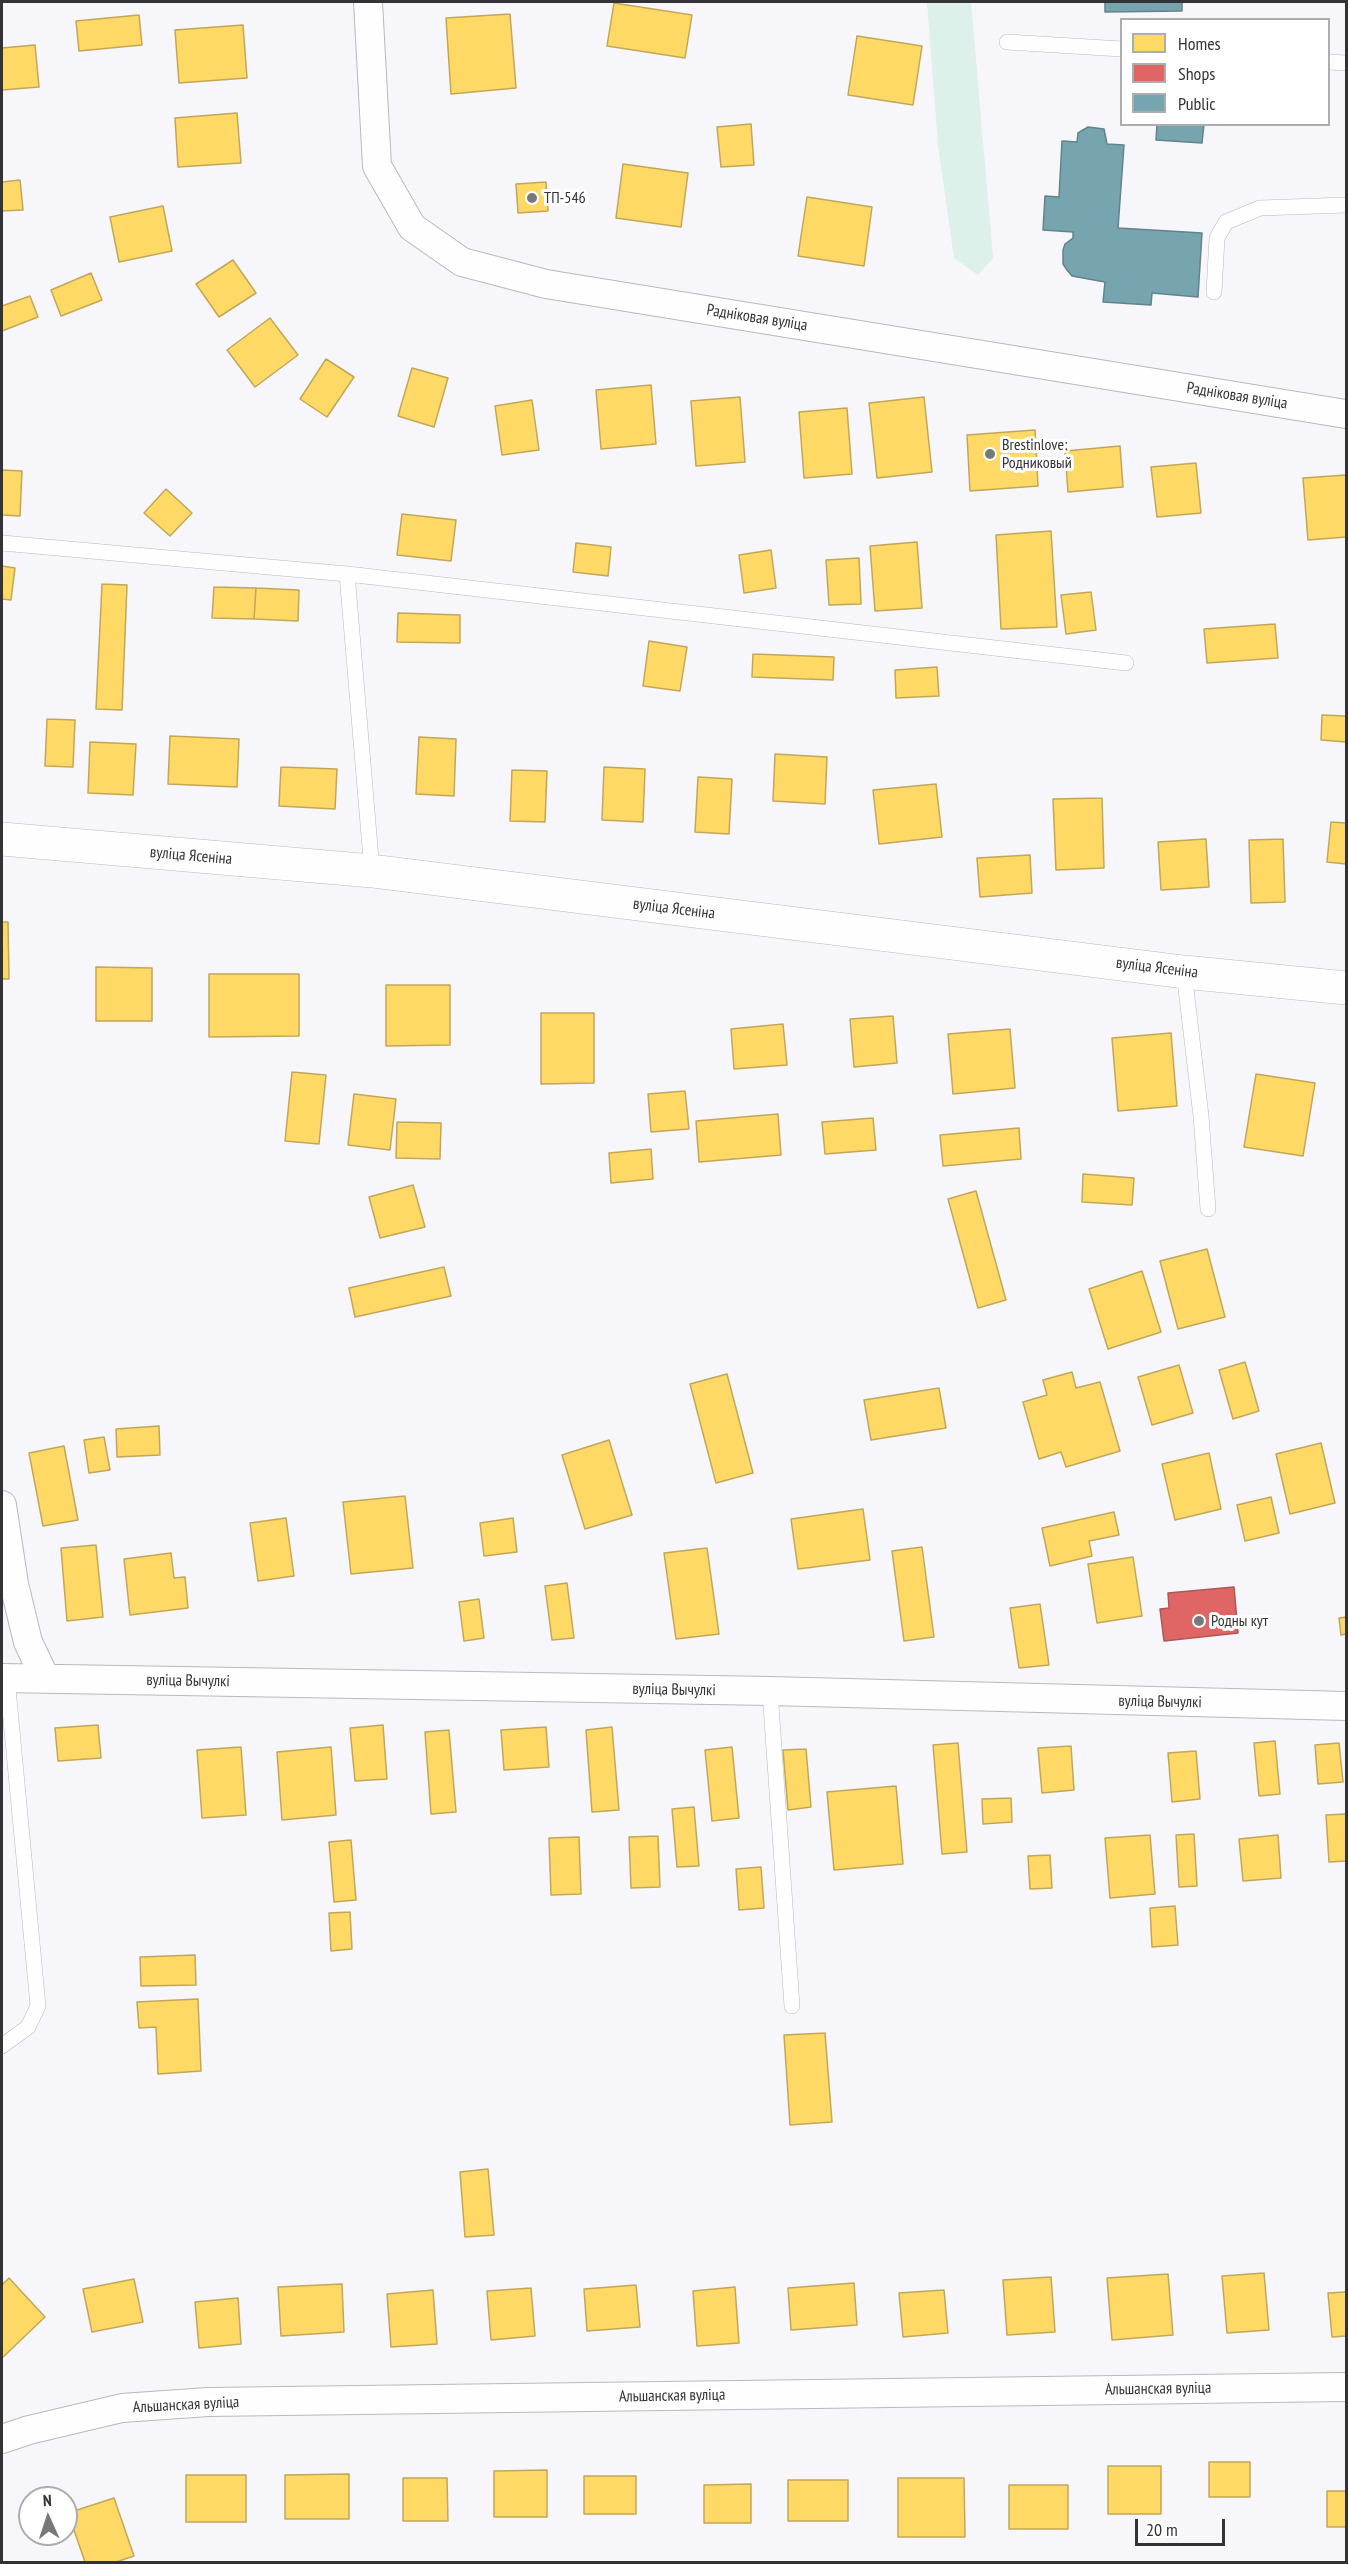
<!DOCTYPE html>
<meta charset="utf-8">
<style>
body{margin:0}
#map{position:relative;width:1348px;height:2564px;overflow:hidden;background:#f6f6fb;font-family:"PT Sans Narrow",sans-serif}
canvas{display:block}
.frame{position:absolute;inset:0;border:3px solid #333337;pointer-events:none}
.legend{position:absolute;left:1120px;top:18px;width:210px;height:108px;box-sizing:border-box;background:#fff;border:2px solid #adadaf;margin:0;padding:8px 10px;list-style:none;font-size:18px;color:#333337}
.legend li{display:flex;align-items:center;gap:12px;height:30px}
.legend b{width:30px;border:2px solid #adadaf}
.north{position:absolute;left:18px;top:2486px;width:60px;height:60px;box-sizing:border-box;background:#fff;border:2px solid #adadaf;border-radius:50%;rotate:357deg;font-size:16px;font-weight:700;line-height:24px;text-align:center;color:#333337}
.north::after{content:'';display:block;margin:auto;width:21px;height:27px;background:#77777c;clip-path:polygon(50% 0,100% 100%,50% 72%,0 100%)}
.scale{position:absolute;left:1135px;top:2519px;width:90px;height:27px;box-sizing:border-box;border:3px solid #333337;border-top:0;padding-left:8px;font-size:18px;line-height:21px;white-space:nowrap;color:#333337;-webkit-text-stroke:4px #fff;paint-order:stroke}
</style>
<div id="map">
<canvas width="1348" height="2564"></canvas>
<div class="frame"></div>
<ul class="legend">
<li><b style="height:16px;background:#ffd966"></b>Homes</li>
<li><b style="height:16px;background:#e06666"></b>Shops</li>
<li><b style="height:16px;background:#76a5af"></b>Public</li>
</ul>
<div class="north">N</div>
<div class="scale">20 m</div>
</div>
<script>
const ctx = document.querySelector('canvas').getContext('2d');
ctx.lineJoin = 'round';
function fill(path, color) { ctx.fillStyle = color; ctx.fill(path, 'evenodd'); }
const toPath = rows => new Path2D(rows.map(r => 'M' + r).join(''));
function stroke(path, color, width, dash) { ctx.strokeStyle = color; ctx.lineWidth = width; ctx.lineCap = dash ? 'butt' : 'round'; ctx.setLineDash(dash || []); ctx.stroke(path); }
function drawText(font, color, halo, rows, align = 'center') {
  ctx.font = font + ' "PT Sans Narrow",sans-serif'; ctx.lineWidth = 6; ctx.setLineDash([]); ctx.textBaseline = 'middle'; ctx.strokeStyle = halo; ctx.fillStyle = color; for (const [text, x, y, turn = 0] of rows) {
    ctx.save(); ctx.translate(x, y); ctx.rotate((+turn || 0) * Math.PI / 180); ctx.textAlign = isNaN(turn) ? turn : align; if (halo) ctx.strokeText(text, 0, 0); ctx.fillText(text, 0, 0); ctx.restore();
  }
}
const green = toPath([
 [927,2,971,2,993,258,978,275,954,258,938,145]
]);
const homes = toPath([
 [614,3,692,15,685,58,607,46,614,3],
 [510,14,516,88,451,94,446,18,510,14],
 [139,15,142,45,79,51,76,21,139,15],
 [243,25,247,78,179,83,175,30,243,25],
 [857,36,922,46,913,105,848,95,857,36],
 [35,45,39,87,2,90,2,48,35,45],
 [237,113,241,163,178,167,175,118,237,113],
 [751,124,754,165,721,167,717,127,751,124],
 [623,164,688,173,681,227,616,218,623,164],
 [20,180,23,210,2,211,2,182,20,180],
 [546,182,548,211,518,213,516,184,546,182],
 [807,197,872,207,864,266,798,256,807,197],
 [163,206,172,251,119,262,110,217,163,206],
 [233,260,256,293,219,317,196,284,233,260],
 [91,273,102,300,61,316,51,290,91,273],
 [30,296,38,317,2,331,2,306,30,296],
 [270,318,298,355,255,387,227,350,270,318],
 [326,359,354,377,327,417,300,399,326,359],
 [412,368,448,378,434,427,398,416,412,368],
 [651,385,656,444,601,449,596,390,651,385],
 [740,397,745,462,696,466,691,401,740,397],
 [924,397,932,472,877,478,869,403,924,397],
 [532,400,539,450,502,455,495,406,532,400],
 [847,408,852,474,804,478,799,412,847,408],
 [1035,430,1038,486,970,491,967,435,1035,430],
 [1120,446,1123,487,1068,492,1065,451,1120,446],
 [1196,463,1201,513,1157,517,1151,467,1196,463],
 [2,470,22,471,20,516,2,515,2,470],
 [1346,475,1346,537,1308,540,1303,478,1346,475],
 [166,489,192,513,170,536,144,513,166,489],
 [402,514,456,520,451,561,397,555,402,514],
 [1051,531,1057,627,1001,629,996,535,1051,531],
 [917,542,922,608,875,611,870,546,917,542],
 [576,543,611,547,608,576,573,572,576,543],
 [771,550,776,588,744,593,739,555,771,550],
 [859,558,861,604,829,605,826,560,859,558],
 [2,566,15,568,11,600,2,599,2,566],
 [102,584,127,585,122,710,96,709,102,584],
 [214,587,256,588,254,619,212,618,214,587],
 [256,588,299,590,298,621,254,619,256,588],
 [1091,592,1096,630,1066,634,1061,595,1091,592],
 [398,613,460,615,460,643,397,642,398,613],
 [1275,624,1278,658,1207,663,1204,629,1275,624],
 [649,641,687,647,680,691,643,686,649,641],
 [753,654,834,657,833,680,752,677,753,654],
 [937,667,939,696,896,698,895,670,937,667],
 [1322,715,1346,716,1346,742,1321,740,1322,715],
 [47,719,75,720,73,767,45,766,47,719],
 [170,736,239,739,237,787,168,784,170,736],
 [419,737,456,739,454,796,416,794,419,737],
 [90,742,136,744,133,795,88,793,90,742],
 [775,754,827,757,825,804,773,801,775,754],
 [281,767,337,769,335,809,279,806,281,767],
 [604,767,645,769,643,822,602,820,604,767],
 [512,770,547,771,545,822,510,821,512,770],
 [698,777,732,779,729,834,695,832,698,777],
 [936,784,942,837,879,844,873,790,936,784],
 [1102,798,1104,868,1056,870,1053,799,1102,798],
 [1331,822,1346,823,1346,864,1327,862,1331,822],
 [1206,839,1209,887,1161,890,1158,842,1206,839],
 [1283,839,1285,902,1251,903,1249,840,1283,839],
 [1030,855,1032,893,980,897,977,858,1030,855],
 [2,922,8,922,9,979,2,979,2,922],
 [96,967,152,968,152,1021,96,1021,96,967],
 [209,974,299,974,299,1036,209,1037,209,974],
 [386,985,450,985,450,1045,386,1046,386,985],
 [541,1013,594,1013,594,1083,541,1084,541,1013],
 [893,1016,897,1063,854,1067,850,1019,893,1016],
 [783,1024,787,1065,734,1069,731,1029,783,1024],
 [1010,1029,1015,1088,953,1094,948,1034,1010,1029],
 [1171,1033,1177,1106,1118,1111,1112,1038,1171,1033],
 [292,1072,326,1075,319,1144,285,1141,292,1072],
 [1256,1074,1315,1083,1303,1156,1244,1147,1256,1074],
 [685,1091,689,1129,651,1132,648,1094,685,1091],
 [354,1094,396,1099,390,1150,348,1145,354,1094],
 [778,1114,781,1155,699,1162,696,1121,778,1114],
 [873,1118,876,1150,825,1154,822,1122,873,1118],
 [397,1122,441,1123,440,1159,396,1158,397,1122],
 [1019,1128,1021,1159,943,1166,940,1135,1019,1128],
 [651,1149,653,1179,611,1183,609,1153,651,1149],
 [1083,1174,1134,1178,1132,1205,1082,1202,1083,1174],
 [413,1185,425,1227,380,1238,369,1197,413,1185],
 [976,1191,1006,1300,978,1308,948,1199,976,1191],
 [1207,1249,1225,1317,1178,1329,1160,1261,1207,1249],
 [444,1267,451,1296,355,1317,349,1288,444,1267],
 [1142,1271,1161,1332,1108,1349,1089,1289,1142,1271],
 [1245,1362,1259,1411,1233,1419,1219,1370,1245,1362],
 [1179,1365,1193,1413,1152,1425,1138,1377,1179,1365],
 [1072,1372,1076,1388,1100,1382,1120,1451,1066,1467,1061,1452,1039,1459,1023,1402,1047,1395,1043,1380,1072,1372],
 [727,1374,753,1473,716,1483,690,1384,727,1374],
 [939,1388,946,1428,871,1440,864,1400,939,1388],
 [159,1426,160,1455,117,1457,116,1429,159,1426],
 [104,1437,110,1470,89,1473,84,1440,104,1437],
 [609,1440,632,1515,585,1529,562,1455,609,1440],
 [1321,1443,1335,1503,1290,1514,1276,1454,1321,1443],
 [64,1446,78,1520,43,1526,29,1453,64,1446],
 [1209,1453,1221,1509,1175,1520,1162,1464,1209,1453],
 [405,1496,413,1568,351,1574,343,1502,405,1496],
 [1271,1497,1279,1533,1245,1541,1237,1505,1271,1497],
 [863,1509,870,1560,798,1569,791,1519,863,1509],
 [1114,1512,1119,1535,1089,1541,1092,1556,1050,1566,1042,1528,1114,1512],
 [286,1518,294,1576,258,1581,250,1523,286,1518],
 [513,1518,517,1552,484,1556,480,1523,513,1518],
 [96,1545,103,1617,67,1621,61,1548,96,1545],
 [922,1547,934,1637,904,1641,892,1551,922,1547],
 [707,1548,719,1634,676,1639,664,1553,707,1548],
 [171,1553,174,1578,185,1577,188,1608,130,1615,124,1559,171,1553],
 [1133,1557,1142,1616,1097,1623,1088,1564,1133,1557],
 [567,1583,574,1638,552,1640,545,1586,567,1583],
 [479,1599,484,1638,464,1641,459,1602,479,1599],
 [1040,1604,1049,1665,1019,1668,1010,1608,1040,1604],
 [1346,1617,1346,1634,1341,1635,1339,1618,1346,1617],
 [98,1725,101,1758,58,1761,55,1728,98,1725],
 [383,1725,387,1779,355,1781,350,1728,383,1725],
 [546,1727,549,1767,504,1770,501,1730,546,1727],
 [612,1727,619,1810,592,1812,586,1730,612,1727],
 [449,1730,456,1812,431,1814,425,1732,449,1730],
 [1275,1741,1280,1794,1259,1796,1254,1743,1275,1741],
 [958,1743,967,1852,942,1854,933,1745,958,1743],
 [1339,1743,1343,1782,1318,1784,1315,1745,1339,1743],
 [1071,1746,1074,1790,1042,1793,1038,1748,1071,1746],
 [241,1747,246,1815,202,1818,197,1750,241,1747],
 [331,1747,336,1815,282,1820,277,1752,331,1747],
 [732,1747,739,1818,712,1821,705,1750,732,1747],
 [806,1749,811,1807,788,1810,783,1750,806,1749],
 [1196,1751,1200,1799,1172,1802,1168,1753,1196,1751],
 [896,1786,903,1864,834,1870,827,1792,896,1786],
 [1011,1798,1012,1822,983,1824,982,1799,1011,1798],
 [694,1807,699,1866,677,1867,672,1809,694,1807],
 [1346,1814,1346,1861,1329,1862,1326,1815,1346,1814],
 [1194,1834,1197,1886,1179,1887,1176,1835,1194,1834],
 [1150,1835,1155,1894,1110,1898,1105,1838,1150,1835],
 [1278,1835,1281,1878,1243,1881,1239,1839,1278,1835],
 [658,1836,660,1887,631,1888,629,1837,658,1836],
 [579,1837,581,1894,551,1895,549,1838,579,1837],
 [351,1840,356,1900,334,1902,329,1842,351,1840],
 [1050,1855,1052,1888,1030,1889,1028,1856,1050,1855],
 [761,1867,764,1908,739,1910,736,1869,761,1867],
 [1175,1906,1178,1945,1152,1947,1150,1908,1175,1906],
 [350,1912,352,1949,331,1951,329,1913,350,1912],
 [195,1955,196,1985,141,1986,140,1957,195,1955],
 [198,1999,201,2071,158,2074,156,2027,139,2028,137,2002,198,1999],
 [825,2033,832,2122,790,2125,784,2035,825,2033],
 [488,2169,494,2235,465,2237,460,2172,488,2169],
 [1264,2273,1269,2330,1227,2333,1222,2276,1264,2273],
 [1168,2274,1173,2335,1112,2340,1107,2278,1168,2274],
 [1051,2277,1055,2332,1007,2335,1003,2280,1051,2277],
 [9,2278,45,2317,2,2358,2,2285,9,2278],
 [134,2279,143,2322,92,2332,83,2289,134,2279],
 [854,2283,857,2325,791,2330,788,2288,854,2283],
 [342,2284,344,2332,281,2336,278,2287,342,2284],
 [636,2285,640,2327,587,2331,584,2289,636,2285],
 [735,2287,739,2343,697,2346,693,2291,735,2287],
 [531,2288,535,2336,491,2340,487,2291,531,2288],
 [433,2290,437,2344,391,2347,387,2294,433,2290],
 [944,2290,948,2333,903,2337,899,2293,944,2290],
 [1346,2292,1346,2336,1332,2337,1328,2293,1346,2292],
 [238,2298,241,2344,199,2348,195,2302,238,2298],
 [1209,2462,1250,2462,1250,2497,1209,2497,1209,2462],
 [1108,2466,1161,2466,1161,2514,1108,2514,1108,2466],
 [547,2470,547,2517,494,2517,494,2471,547,2470],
 [349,2474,349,2519,285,2519,285,2475,349,2474],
 [186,2475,246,2475,246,2522,186,2522,186,2475],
 [584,2476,636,2476,636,2514,584,2514,584,2476],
 [403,2478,447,2478,448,2521,403,2521,403,2478],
 [898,2478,964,2478,965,2537,898,2537,898,2478],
 [788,2480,848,2480,848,2521,788,2521,788,2480],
 [751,2484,751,2523,704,2523,704,2485,751,2484],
 [1009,2485,1068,2485,1068,2529,1009,2529,1009,2485],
 [1327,2491,1346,2491,1346,2527,1327,2527,1327,2491],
 [114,2498,134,2556,116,2562,85,2562,68,2513,114,2498]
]);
const shops = toPath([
 [1234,1587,1238,1633,1164,1641,1160,1609,1169,1608,1168,1593,1234,1587]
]);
const public = toPath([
 [1105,2,1182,2,1182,11,1105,12,1105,2],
 [1157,124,1204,124,1202,143,1156,140,1157,124],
 [1088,127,1104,129,1107,144,1124,145,1118,228,1202,233,1198,297,1152,293,1151,305,1103,302,1105,282,1072,276,1067,270,1063,264,1063,250,1065,244,1073,238,1073,232,1043,230,1045,196,1059,197,1062,141,1077,142,1078,133,1088,127]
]);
const service = toPath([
 [1007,42,1122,49],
 [1328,62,1346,63],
 [1214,292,1217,238,1226,222,1260,208,1346,205],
 [2,543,347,574,1126,663],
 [347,574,372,871],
 [1184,972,1201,1116,1208,1209],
 [770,1691,792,2006],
 [2,2046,28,2027,38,2006,7,1678]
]);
const minor = toPath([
 [368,2,377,166,412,227,462,262,546,284,1346,414],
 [2,1505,14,1584,28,1642,45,1678],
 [2,1678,770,1691,1346,1706],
 [2,2439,29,2430,122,2408,208,2402,1346,2387]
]);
const tertiary = toPath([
 [2,839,372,871,1184,972,1346,988]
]);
const markers = [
 [532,198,6,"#77777c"],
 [990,454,6,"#77777c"],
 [1199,1621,6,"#77777c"]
];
const poiNames = [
 ["ТП-546",544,198],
 ["Brestinlove:",1002,445],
 ["Родниковый",1002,463],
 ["Родны кут",1211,1621]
];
const streetNames = [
 ["Радніковая вуліца",757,318,9],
 ["Радніковая вуліца",1237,396,9],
 ["вуліца Ясеніна",191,856,5],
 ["вуліца Ясеніна",674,909,7],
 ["вуліца Ясеніна",1157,968,7],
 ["вуліца Вычулкі",188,1681,1],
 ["вуліца Вычулкі",674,1690,1],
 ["вуліца Вычулкі",1160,1702,1],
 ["Альшанская вуліца",1158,2389,-1],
 ["Альшанская вуліца",672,2396,-1],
 ["Альшанская вуліца",186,2405,-3]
];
fill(green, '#ddf0e9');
fill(homes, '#ffd966');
stroke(homes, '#c2a758', 1.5);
fill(shops, '#e06666');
stroke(shops, '#ac5758', 1.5);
fill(public, '#76a5af');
stroke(public, '#62838b', 1.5);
stroke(service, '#b8b9bd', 16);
stroke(minor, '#b8b9bd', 30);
stroke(tertiary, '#b8b9bd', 34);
stroke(service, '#fefefe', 15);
stroke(minor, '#fefefe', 28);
stroke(tertiary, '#fefefe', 33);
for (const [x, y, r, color] of markers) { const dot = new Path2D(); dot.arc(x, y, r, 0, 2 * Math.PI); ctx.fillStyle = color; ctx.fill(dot); stroke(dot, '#fff', 2); }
drawText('16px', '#333337', '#fff', poiNames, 'left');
drawText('16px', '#333337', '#fff', streetNames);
</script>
